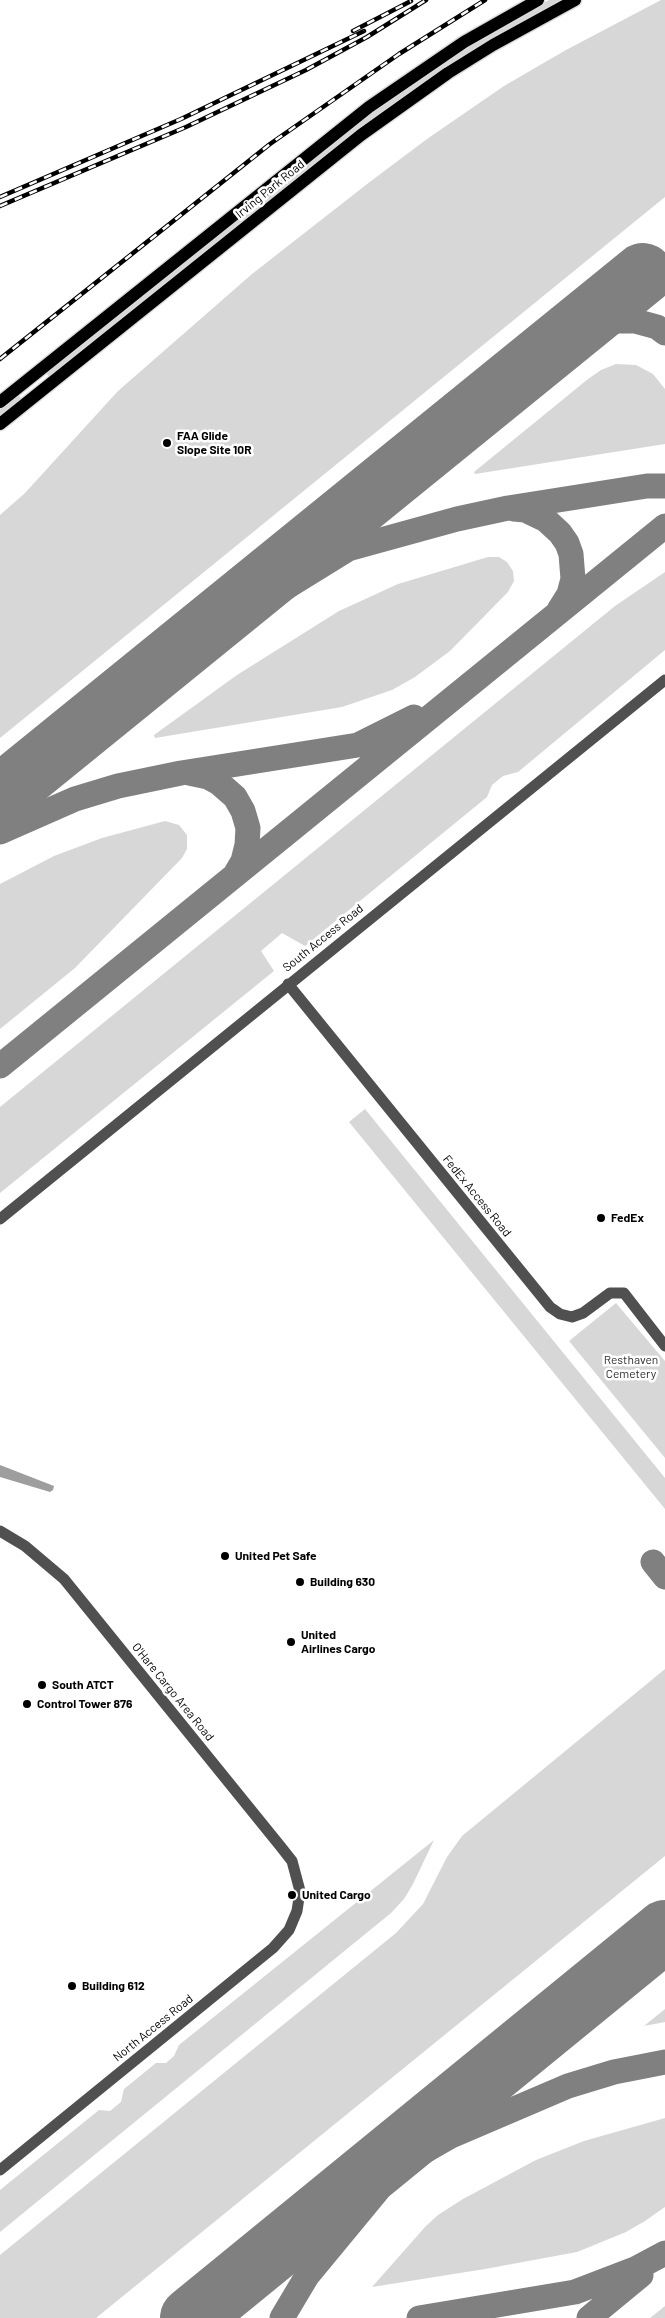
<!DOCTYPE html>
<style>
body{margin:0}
canvas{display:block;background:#fff}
</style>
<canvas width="665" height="2318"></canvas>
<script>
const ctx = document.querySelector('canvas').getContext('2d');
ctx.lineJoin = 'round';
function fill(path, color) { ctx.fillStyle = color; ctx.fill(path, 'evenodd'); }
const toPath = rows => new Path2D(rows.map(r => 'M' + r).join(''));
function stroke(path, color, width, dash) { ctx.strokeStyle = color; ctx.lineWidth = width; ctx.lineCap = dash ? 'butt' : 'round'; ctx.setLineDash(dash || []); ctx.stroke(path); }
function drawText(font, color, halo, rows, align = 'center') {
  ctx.font = font + ' Barlow,sans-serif'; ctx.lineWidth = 5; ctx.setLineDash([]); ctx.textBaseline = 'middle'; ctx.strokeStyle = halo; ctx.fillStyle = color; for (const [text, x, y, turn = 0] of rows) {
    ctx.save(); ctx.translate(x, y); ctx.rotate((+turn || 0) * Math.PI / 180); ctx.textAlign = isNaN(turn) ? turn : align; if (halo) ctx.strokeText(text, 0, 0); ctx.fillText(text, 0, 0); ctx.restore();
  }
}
const green = toPath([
 [549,0,560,0,455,61,383,111,49,377,46,373,333,142,393,97,488,35],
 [661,0,665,0,665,197,0,738,0,515,25,493,118,391,252,274,371,181,427,139,504,86,566,50],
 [616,364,636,365,653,374,665,389,665,444,475,474,474,472,588,379,601,370],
 [18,395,22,399,0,417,0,409],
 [488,557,499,557,507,562,513,571,514,581,508,592,450,651,415,677,392,690,342,707,155,738,154,735,237,675,339,611,398,584],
 [665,572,665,650,518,772,503,776,492,785,487,797,305,946,282,933,261,951,274,971,0,1193,0,1107,615,606],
 [165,821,179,825,187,835,187,849,182,858,75,968,0,1029,0,884,54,856,102,838],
 [365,1109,665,1478,665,1509,349,1122],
 [616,1303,665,1361,665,1458,569,1341],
 [665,1669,665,1856,96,2318,0,2318,0,2255,396,1933,423,1904,447,1857,462,1836],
 [434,1840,413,1884,404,1899,391,1913,0,2232,0,2190,99,2110,110,2111,121,2102,124,2089,156,2063,166,2063,174,2056,179,2045],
 [665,2009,665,2022,644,2026],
 [665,2118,665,2207,645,2221,626,2232,577,2252,485,2269,372,2287,425,2227,438,2215,463,2199,536,2160,584,2141],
 [665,2306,665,2318,650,2318]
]);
const water = toPath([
 [0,1465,54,1486,53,1490,50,1492,0,1477]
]);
const taxiway = toPath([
 [571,332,594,324,610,321,635,321,657,327,665,333],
 [514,509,525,510,546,520,560,533,567,543,571,554,573,579,569,594,559,610],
 [119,700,212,633,348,549,457,519,508,508,647,486,665,486],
 [189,773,208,777,219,783,235,797,243,811,248,828,247,845,243,861,236,873],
 [0,832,75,799,118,786,181,773,358,745,414,717],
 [0,1066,665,526],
 [653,1562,665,1577],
 [418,2146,441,2122,529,2043],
 [265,2258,397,2167,451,2136,568,2086,614,2072,665,2062],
 [282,2318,307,2276,378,2190],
 [419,2318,575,2292,635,2269,665,2253],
 [589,2318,641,2275]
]);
const runway = toPath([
 [0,796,643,274],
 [191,2318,665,1931]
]);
const minor = toPath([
 [288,984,550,1307,560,1314,572,1317,583,1313,610,1293,624,1293,665,1346],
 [0,1219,665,680],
 [0,1531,25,1546,64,1579,281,1847,292,1861,300,1891,297,1911,289,1930,273,1948,0,2170]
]);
const major = toPath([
 [0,402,369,107,464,42,538,0],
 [0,424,361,135,448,73,493,45,575,0]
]);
const rail = toPath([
 [353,31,411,1],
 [0,197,181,119,364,31],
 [0,206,186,127,306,70,367,37,426,0],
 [0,359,270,144,399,54,485,0]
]);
const markers = [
 [167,443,5,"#000"],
 [601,1218,5,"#000"],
 [225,1556,5,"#000"],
 [300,1582,5,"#000"],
 [291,1642,5,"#000"],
 [42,1685,5,"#000"],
 [27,1704,5,"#000"],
 [292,1895,5,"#000"],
 [72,1986,5,"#000"]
];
const streetNames = [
 ["Irving Park Road",270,189,-39],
 ["South Access Road",323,938,-39],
 ["FedEx Access Road",477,1196,51],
 ["O'Hare Cargo Area Road",173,1692,51],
 ["North Access Road",153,2028,-39]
];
const poiNames = [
 ["FAA Glide",177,436],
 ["Slope Site 10R",177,450],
 ["FedEx",611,1218],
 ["United Pet Safe",235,1556],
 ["Building 630",310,1582],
 ["United",301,1635],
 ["Airlines Cargo",301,1649],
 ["South ATCT",52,1685],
 ["Control Tower 876",37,1704],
 ["United Cargo",302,1895],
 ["Building 612",82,1986]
];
const parkNames = [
 ["Resthaven",631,1360],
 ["Cemetery",631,1374]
];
fill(green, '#d7d7d7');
fill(water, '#9e9e9e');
stroke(taxiway, '#808080', 25);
stroke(runway, '#808080', 62);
stroke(major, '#dbdbdb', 15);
stroke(minor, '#505050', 11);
stroke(major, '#000', 12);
stroke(rail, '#000', 4.5);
stroke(rail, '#fff', 2.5, [8]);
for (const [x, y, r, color] of markers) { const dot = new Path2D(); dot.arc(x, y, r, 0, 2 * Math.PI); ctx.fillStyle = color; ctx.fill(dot); stroke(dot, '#fff', 2); }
drawText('12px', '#000', '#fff', streetNames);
drawText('bold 12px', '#000', '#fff', poiNames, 'left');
drawText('12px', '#2e2e2e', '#fff', parkNames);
</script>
